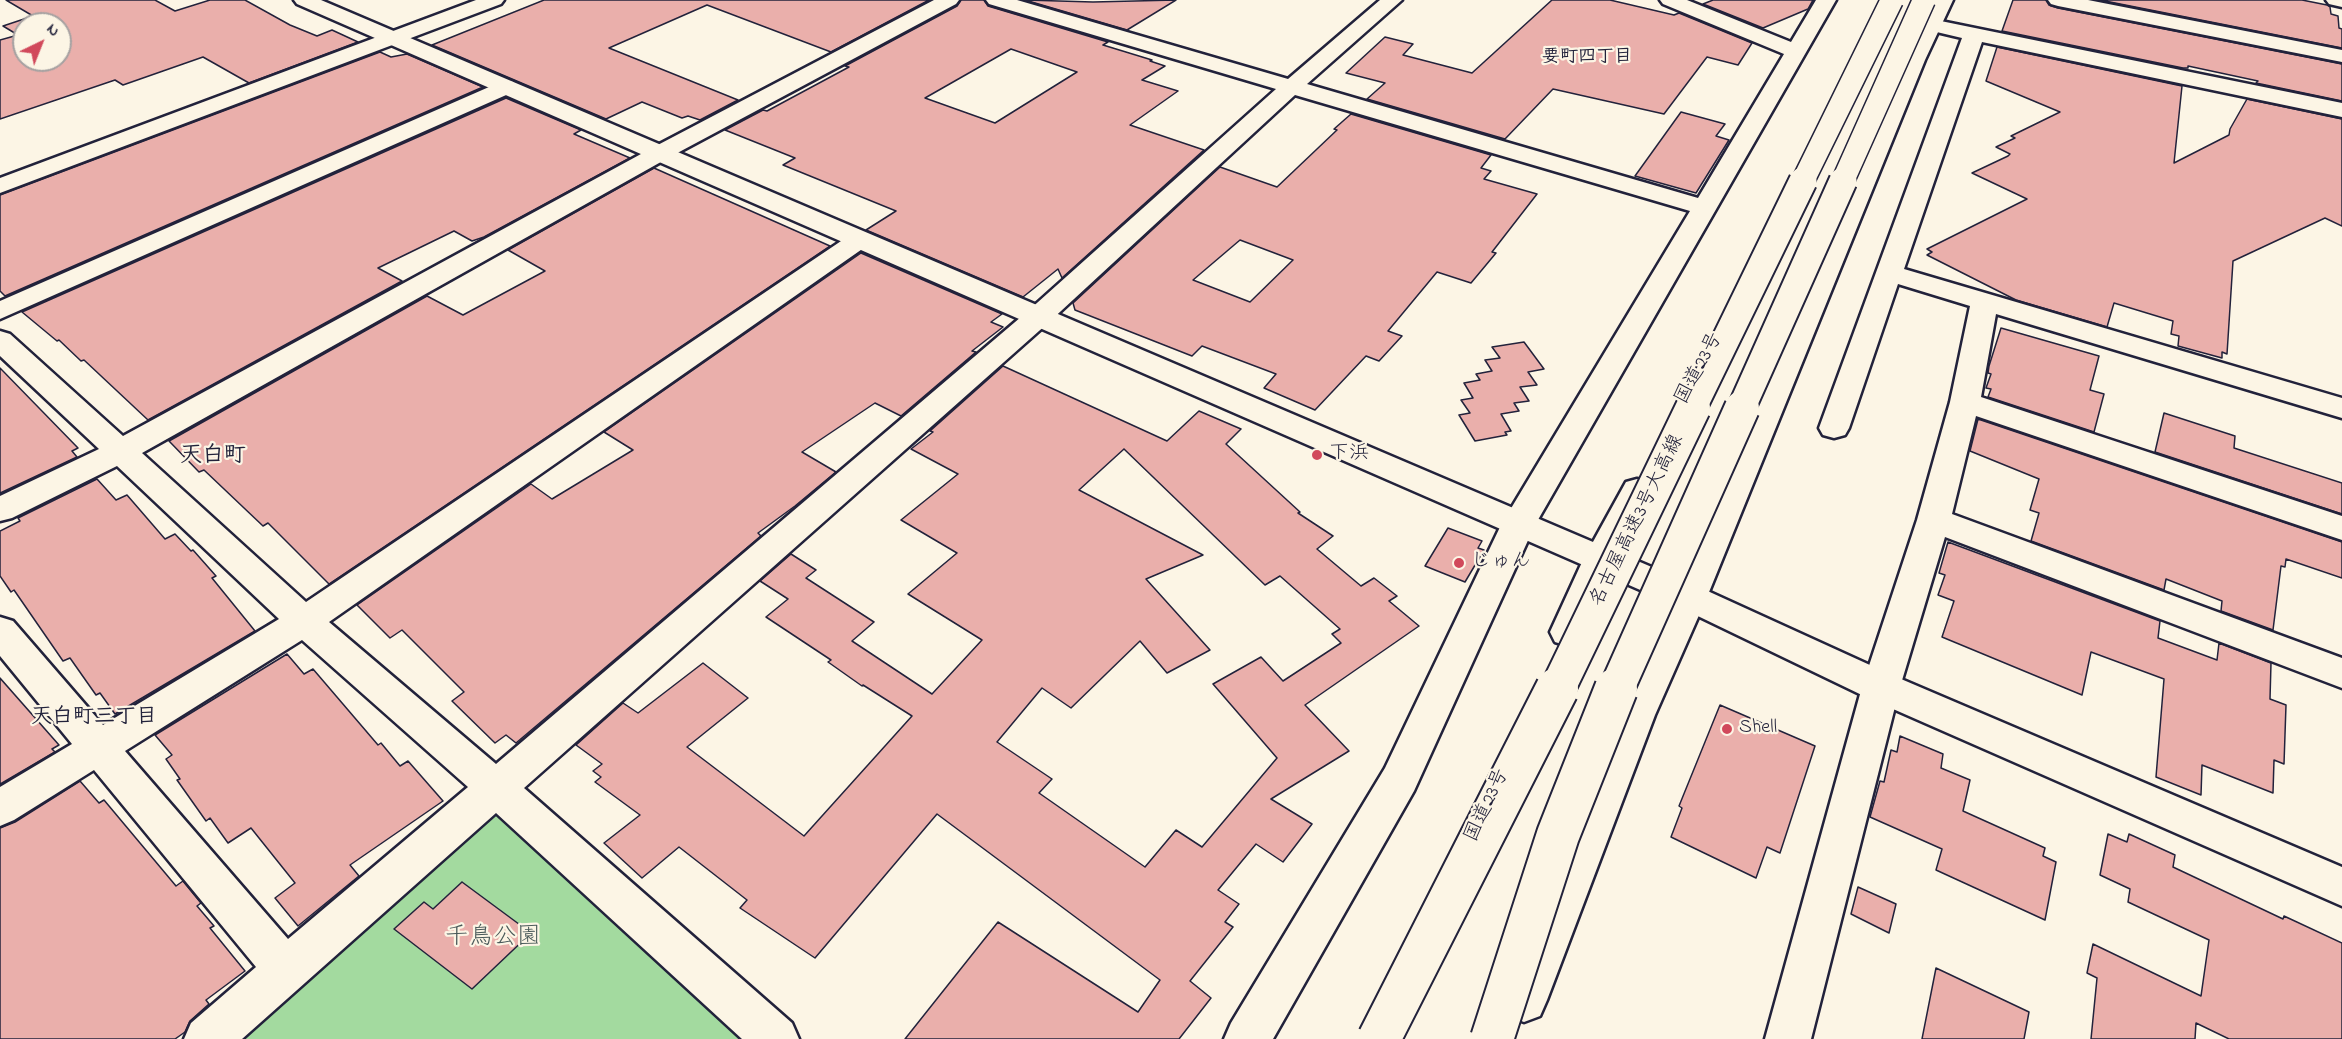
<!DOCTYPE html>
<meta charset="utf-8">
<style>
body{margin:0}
#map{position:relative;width:2342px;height:1039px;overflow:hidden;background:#fcf5e5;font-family:"Indie Flower",sans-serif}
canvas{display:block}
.north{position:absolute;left:12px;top:12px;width:60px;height:60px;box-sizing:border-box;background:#fcf5e5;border:2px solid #a5a1a1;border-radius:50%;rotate:43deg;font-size:16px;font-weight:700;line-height:24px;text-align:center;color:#22223b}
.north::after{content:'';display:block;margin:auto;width:21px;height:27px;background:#d1495b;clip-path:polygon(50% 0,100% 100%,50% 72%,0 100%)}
</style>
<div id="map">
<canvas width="2342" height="1039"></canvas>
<div class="north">N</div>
</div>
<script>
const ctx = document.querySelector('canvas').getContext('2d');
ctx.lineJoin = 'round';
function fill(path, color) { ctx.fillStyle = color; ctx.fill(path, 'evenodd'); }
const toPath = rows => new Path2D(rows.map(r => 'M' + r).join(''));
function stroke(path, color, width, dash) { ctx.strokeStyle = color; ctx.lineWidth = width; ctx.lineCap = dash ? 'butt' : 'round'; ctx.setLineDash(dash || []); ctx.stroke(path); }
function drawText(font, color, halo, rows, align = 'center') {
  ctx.font = font + ' "Indie Flower","Klee One",sans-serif'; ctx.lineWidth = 4.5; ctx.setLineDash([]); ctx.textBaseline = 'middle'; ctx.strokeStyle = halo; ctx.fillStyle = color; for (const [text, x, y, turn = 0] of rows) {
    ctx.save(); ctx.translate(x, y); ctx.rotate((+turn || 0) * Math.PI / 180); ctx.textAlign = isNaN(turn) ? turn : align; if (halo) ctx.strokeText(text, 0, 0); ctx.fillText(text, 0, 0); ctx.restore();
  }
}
const green = toPath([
 [503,811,750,1039,231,1039,476,821]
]);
const building = toPath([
 [6,0,155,0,175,11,210,0,245,0,290,25,317,36,332,30,358,42,249,83,203,57,123,85,115,80,0,119,0,40,18,35,3,26,33,16,6,0],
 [24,24,60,24,60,60,24,60,24,24],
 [544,0,929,0,831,52,707,5,609,48,738,100,700,120,688,116,682,118,642,102,606,119,432,45,544,0],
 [961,0,984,0,988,6,1108,42,1103,45,1152,60,1150,61,1165,66,1142,80,1178,91,1130,125,1204,150,1062,278,1058,269,1023,297,866,230,896,211,783,165,795,158,725,130,763,110,767,111,849,67,845,66,957,6,961,0],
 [1011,49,1077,72,995,123,925,98,1011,49],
 [1025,0,1093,2,1176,0,1127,30,1025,0],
 [1552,0,1610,0,1674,15,1679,13,1752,43,1738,65,1707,57,1664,114,1553,89,1505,139,1367,99,1385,83,1346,73,1385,37,1413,44,1403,55,1472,73,1552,0],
 [1713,0,1813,0,1808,9,1763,28,1703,4,1713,0],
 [2013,0,2046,0,2049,5,2058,8,2342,64,2342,101,2256,83,2258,81,2188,66,2188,68,2183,68,2002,31,2013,0],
 [2100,0,2302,0,2327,5,2330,7,2331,14,2338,16,2339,28,2342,29,2342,48,2100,0],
 [1997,47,2182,86,2174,163,2229,135,2230,129,2247,99,2342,119,2342,226,2325,218,2233,261,2227,354,2222,352,2222,358,2178,346,2179,336,2171,334,2173,321,2114,303,2107,327,2016,300,1927,255,1932,252,1927,249,2027,199,1972,173,2008,156,2010,154,1996,147,2015,138,2011,136,2060,112,1986,81,1997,47],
 [380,52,391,57,407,54,483,87,5,296,0,291,0,195,380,52],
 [506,98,581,130,574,134,630,158,484,237,472,241,454,231,378,268,402,281,148,420,84,360,81,361,59,340,57,341,22,312,506,98],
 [1681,112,1725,124,1716,136,1729,140,1696,193,1635,176,1681,112],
 [1351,114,1491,155,1481,168,1491,171,1484,179,1537,194,1492,252,1496,253,1471,283,1437,272,1388,331,1402,336,1379,361,1366,356,1315,410,1264,388,1276,374,1202,346,1192,356,1075,310,1073,303,1220,167,1277,187,1337,130,1334,129,1351,114],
 [1240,240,1293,260,1250,302,1193,280,1240,240],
 [654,168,830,246,329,584,268,523,263,526,204,470,199,472,169,441,427,296,463,315,545,271,508,250,654,168],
 [861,253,1002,314,991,322,1003,327,972,351,976,352,901,416,875,403,802,452,836,472,795,506,758,533,761,536,516,743,506,735,495,743,452,701,464,692,402,630,390,638,357,605,531,484,552,499,633,450,604,432,861,253],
 [2001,328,2099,356,2090,390,2104,394,2094,432,1988,397,1991,389,1986,388,1991,374,1988,373,1989,366,2001,328],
 [1524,342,1544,369,1528,372,1537,385,1520,387,1529,401,1514,403,1519,411,1501,414,1511,431,1505,432,1507,435,1475,441,1459,415,1470,413,1461,400,1473,398,1464,383,1480,380,1476,374,1492,371,1485,360,1500,358,1492,347,1524,342],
 [1003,366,1167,441,1199,411,1241,429,1226,444,1300,512,1298,513,1333,536,1317,549,1361,586,1374,578,1397,596,1389,601,1419,626,1305,705,1349,751,1271,799,1312,824,1283,862,1256,844,1218,890,1239,904,1225,922,1233,927,1190,981,1211,998,1179,1039,905,1039,998,922,1138,1012,1160,980,937,814,815,958,740,908,747,900,679,847,642,878,604,843,640,815,595,782,601,777,593,771,602,764,576,745,623,703,638,713,703,663,748,698,687,747,804,836,912,716,863,685,862,686,828,662,831,660,766,617,788,599,760,581,791,554,816,570,806,578,874,622,852,641,932,694,982,640,908,594,957,553,901,520,958,474,911,449,933,432,930,431,1003,366],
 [1124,449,1265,585,1280,576,1340,629,1332,634,1341,643,1283,681,1261,657,1213,684,1277,758,1202,847,1176,830,1145,867,1039,793,1052,779,997,742,1042,688,1071,708,1140,641,1167,673,1210,650,1146,579,1203,555,1079,490,1124,449],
 [0,368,78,448,72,451,77,457,0,493,0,368],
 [2164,413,2235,436,2234,448,2342,483,2342,514,2155,452,2164,413],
 [1978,419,2342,542,2342,578,2286,559,2285,567,2281,566,2273,630,2221,611,2222,601,2166,579,2164,590,2031,541,2039,513,2030,510,2039,479,1970,451,1978,419],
 [97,479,116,500,127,495,165,539,175,534,191,551,193,550,216,576,212,578,255,631,115,714,100,693,96,695,70,658,63,661,14,590,11,592,0,576,0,531,20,521,18,518,97,479],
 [1448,528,1482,541,1478,548,1484,550,1465,582,1425,566,1448,528],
 [1948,542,2160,621,2158,638,2217,660,2219,643,2271,663,2270,699,2286,705,2284,764,2274,760,2273,793,2202,765,2201,795,2156,777,2164,679,2091,652,2082,695,1942,637,1954,601,1938,595,1945,575,1939,573,1948,542],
 [287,654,304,674,313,669,378,745,381,743,400,766,408,761,443,801,350,865,359,876,298,926,275,898,295,883,251,828,228,843,210,818,206,821,177,780,180,779,166,759,172,755,155,735,287,654],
 [0,678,59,745,52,749,55,752,0,784,0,678],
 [1720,705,1815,746,1780,853,1767,847,1756,878,1671,837,1682,808,1679,806,1720,705],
 [1900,736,1943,754,1941,768,1970,780,1963,811,2045,848,2043,856,2056,862,2045,920,1936,870,1942,849,1870,817,1880,781,1884,782,1891,750,1897,752,1900,736],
 [80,781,99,803,104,800,176,886,183,881,201,903,197,906,214,926,210,928,245,971,206,1000,209,1004,190,1021,185,1032,175,1039,0,1039,0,828,15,822,80,781],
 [2108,834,2127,842,2129,834,2175,855,2173,867,2283,919,2284,916,2342,943,2342,1039,2229,1039,2196,1023,2195,1039,2091,1039,2097,978,2087,973,2093,944,2201,996,2209,940,2128,902,2130,889,2100,875,2108,834],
 [462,882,531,933,472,989,394,929,424,902,433,909,462,882],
 [1858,887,1896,904,1889,933,1851,914,1858,887],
 [1936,968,2029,1012,2024,1039,1922,1039,1936,968]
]);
const street = toPath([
 [476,0,504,0,501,4,0,193,0,178,476,0],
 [934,0,959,0,956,4,668,158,142,453,306,602,850,235,859,232,868,235,872,240,868,245,329,622,496,764,1028,311,1276,89,989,4,986,0,1017,0,1288,79,1380,0,1402,0,1307,84,1698,198,1784,54,1663,4,1660,0,1687,0,1791,42,1816,0,1836,0,1535,525,1414,791,1273,1039,1224,1039,1231,1023,1385,768,1501,525,1690,211,1295,95,1048,323,524,788,792,1023,799,1039,742,1039,496,813,242,1039,184,1039,191,1023,256,967,94,770,14,820,0,826,0,787,72,744,0,656,0,617,13,621,103,725,279,619,117,466,12,518,0,521,0,496,99,449,0,356,0,331,10,334,123,436,652,148,934,0],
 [302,640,468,787,288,939,125,751,302,640],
 [2048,0,2088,0,2342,50,2342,62,2058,6,2051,4,2048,0],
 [2326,0,2342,0,2342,7,2329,4,2326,0],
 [1931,19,2342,103,2342,117,1982,42,1904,269,2342,398,2342,418,1996,314,1981,397,2342,516,2342,540,1976,416,1952,514,2342,658,2342,688,1945,537,1900,687,1811,1039,1765,1039,1862,687,1917,520,1950,402,1970,306,1898,284,1849,428,1845,435,1834,438,1823,435,1819,428,1962,38,1924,29,1921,25,1924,21,1931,19],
 [505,80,513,82,516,87,513,92,0,319,0,301,505,80]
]);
const secondary = toPath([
 [294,0,321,0,1701,588,1894,676,2342,867,2342,906,1868,698,1677,606,297,4,294,0]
]);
const highway = toPath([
 [1933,0,1953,0,1925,60,1707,597,1655,715,1547,1000,1540,1016,1524,1022,1508,1016,1501,1000,1617,715,1671,597,1903,60,1933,0],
 [1637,479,1648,482,1653,490,1617,560,1586,632,1581,642,1568,646,1555,642,1550,632,1583,560,1626,482,1637,479]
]);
const highwayBridgeFar3 = toPath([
 [1802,183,1892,0],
 [1842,183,1924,0]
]);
const highwayBridgeFar2 = toPath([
 [1692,409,1803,181],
 [1741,409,1843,181]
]);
const highwayBridgeFar1 = toPath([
 [1557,690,1693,408],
 [1616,690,1742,408]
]);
const highwayBridge = toPath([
 [1379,1039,1557,689],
 [1492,1039,1558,835,1616,689]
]);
const markers = [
 [1317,455,6,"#d1495b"],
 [1459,563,6,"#d1495b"],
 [1727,729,6,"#d1495b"]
];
const farNeighbourhoodnames = [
 ["要町四丁目",1587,58]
];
const streetNames = [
 ["国道23号",1700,369,-62],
 ["名古屋高速3号大高線",1638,521,-64],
 ["国道23号",1488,806,-65]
];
const poiNames = [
 ["下浜",1329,455],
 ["じゅん",1471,563],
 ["Shell",1739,729]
];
const neighbourhoodNames = [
 ["天白町三丁目",94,719]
];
const quarterNames = [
 ["天白町",213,457]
];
const nearParknames = [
 ["千鳥公園",493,939]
];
fill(green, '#a3da9f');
fill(building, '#eaafab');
stroke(building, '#22223b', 1.5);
stroke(street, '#22223b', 5);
stroke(secondary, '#22223b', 5);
stroke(highway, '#22223b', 5);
fill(street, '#fcf5e5');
fill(secondary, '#fcf5e5');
fill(highway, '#fcf5e5');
stroke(highwayBridgeFar3, '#22223b', 25, []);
stroke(highwayBridgeFar2, '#22223b', 31, []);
stroke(highwayBridgeFar1, '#22223b', 38, []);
stroke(highwayBridge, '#22223b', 46, []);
stroke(highwayBridgeFar3, '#fcf5e5', 22);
stroke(highwayBridgeFar2, '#fcf5e5', 27);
stroke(highwayBridgeFar1, '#fcf5e5', 34);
stroke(highwayBridge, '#fcf5e5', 42);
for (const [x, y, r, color] of markers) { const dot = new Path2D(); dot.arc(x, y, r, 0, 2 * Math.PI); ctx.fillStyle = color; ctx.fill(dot); stroke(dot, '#fcf5e5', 2); }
drawText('bold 18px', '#22223b', '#fcf5e5', farNeighbourhoodnames);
drawText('20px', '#22223b', '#fcf5e5', streetNames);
drawText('20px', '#22223b', '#fcf5e5', poiNames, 'left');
drawText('bold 21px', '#22223b', '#fcf5e5', neighbourhoodNames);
drawText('bold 22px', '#22223b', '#fcf5e5', quarterNames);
drawText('24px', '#495959', '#fcf5e5', nearParknames);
</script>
